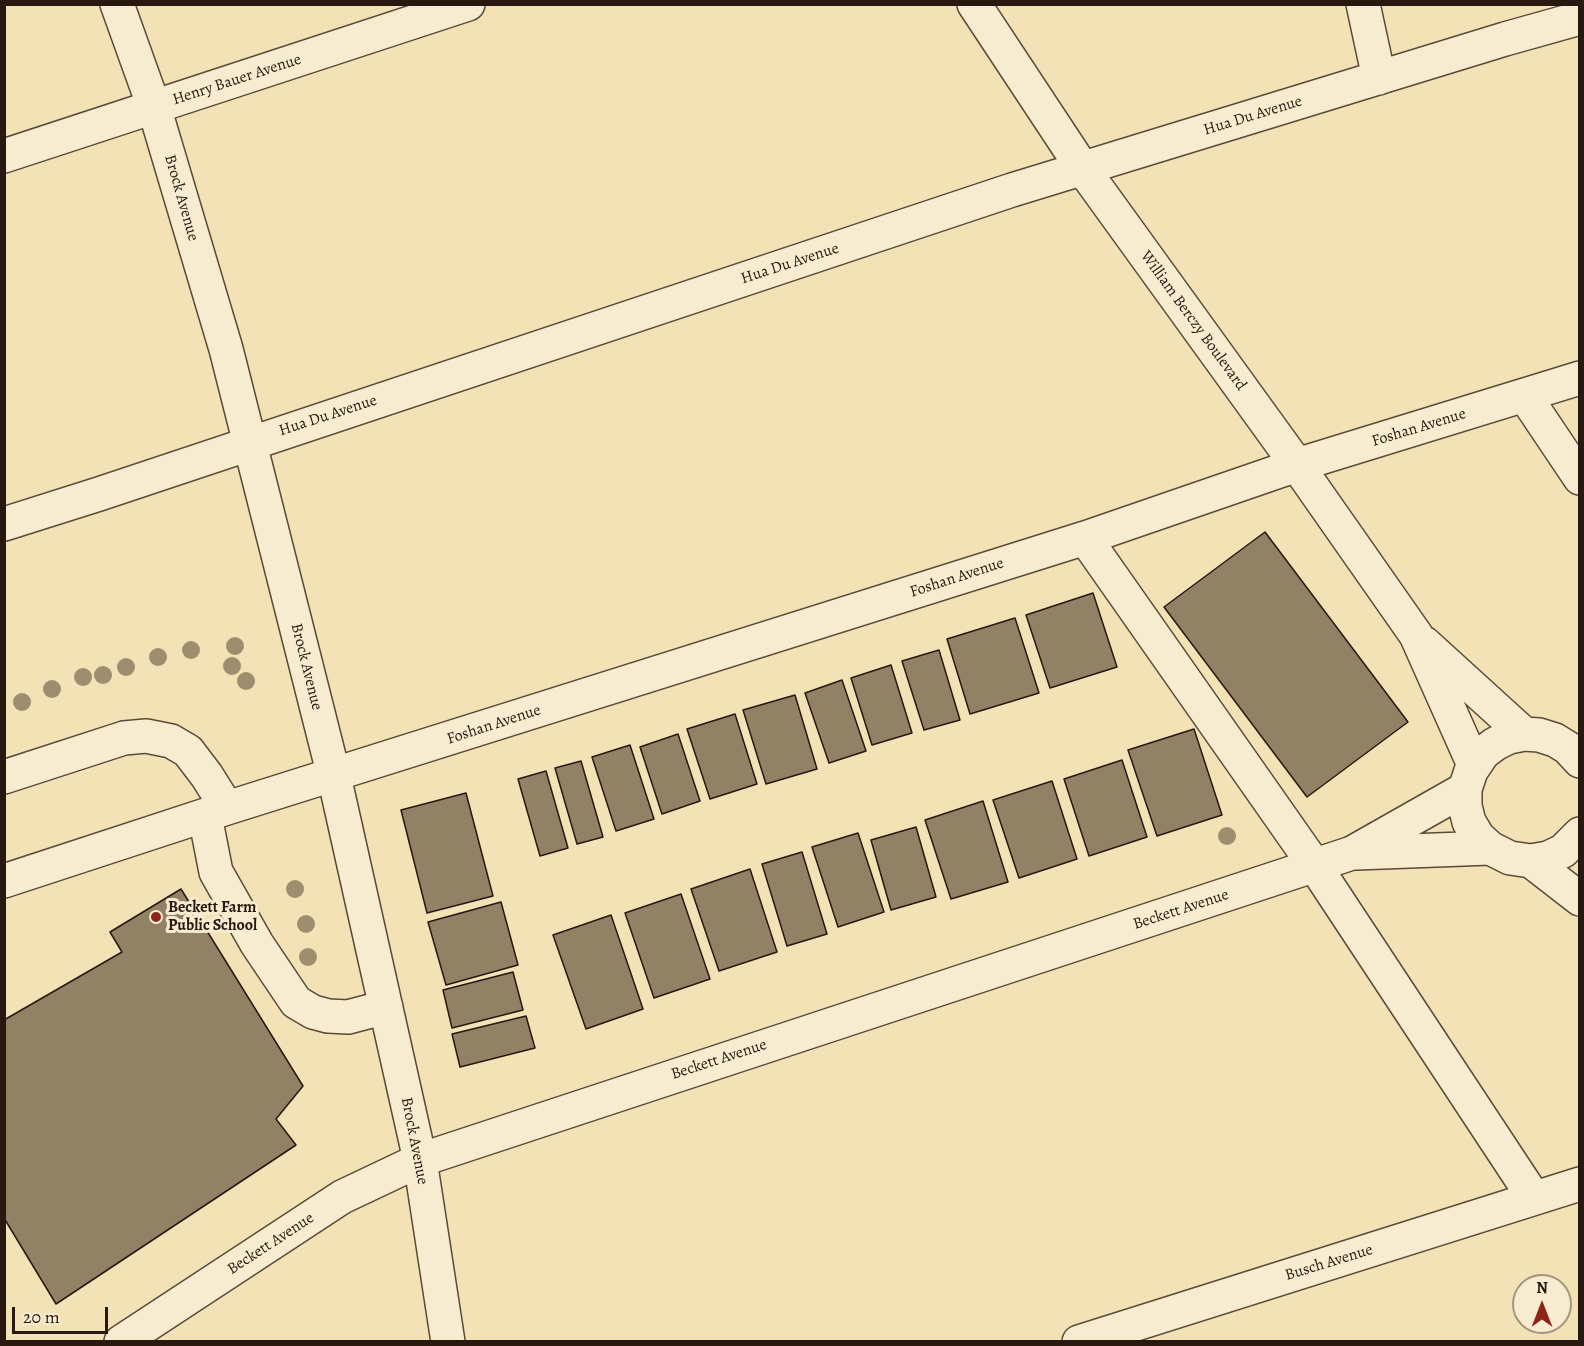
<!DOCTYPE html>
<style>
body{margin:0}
#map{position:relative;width:1584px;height:1346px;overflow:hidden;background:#f2e2b5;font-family:Alegreya,serif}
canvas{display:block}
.frame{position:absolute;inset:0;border:6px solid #28180f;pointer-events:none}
.north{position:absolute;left:1512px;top:1274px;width:60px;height:60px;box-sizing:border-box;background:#f7eccf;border:2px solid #a49782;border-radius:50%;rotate:0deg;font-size:16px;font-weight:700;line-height:24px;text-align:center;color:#28180f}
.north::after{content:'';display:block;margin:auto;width:21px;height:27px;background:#8f2418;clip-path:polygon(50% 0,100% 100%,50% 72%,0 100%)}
.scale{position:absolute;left:12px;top:1307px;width:96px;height:27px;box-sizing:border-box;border:3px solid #28180f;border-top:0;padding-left:8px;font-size:18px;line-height:21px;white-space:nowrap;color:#28180f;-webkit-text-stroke:4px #f7eccf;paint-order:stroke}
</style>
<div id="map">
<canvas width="1584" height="1346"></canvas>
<div class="frame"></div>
<div class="north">N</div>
<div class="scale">20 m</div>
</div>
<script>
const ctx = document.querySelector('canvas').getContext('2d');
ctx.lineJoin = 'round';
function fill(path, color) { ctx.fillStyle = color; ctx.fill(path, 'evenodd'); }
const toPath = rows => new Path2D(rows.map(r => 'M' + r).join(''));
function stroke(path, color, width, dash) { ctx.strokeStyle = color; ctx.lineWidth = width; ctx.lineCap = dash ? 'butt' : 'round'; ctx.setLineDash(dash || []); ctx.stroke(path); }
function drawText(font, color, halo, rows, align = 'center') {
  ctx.font = font + ' Alegreya,serif'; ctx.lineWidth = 6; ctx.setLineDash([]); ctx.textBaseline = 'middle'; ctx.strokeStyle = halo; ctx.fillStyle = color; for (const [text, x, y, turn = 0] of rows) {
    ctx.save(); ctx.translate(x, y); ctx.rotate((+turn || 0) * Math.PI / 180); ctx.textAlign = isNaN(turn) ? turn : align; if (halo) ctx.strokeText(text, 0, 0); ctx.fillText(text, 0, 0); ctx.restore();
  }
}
const building = toPath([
 [1265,532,1408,722,1307,797,1164,607,1265,532],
 [1093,593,1117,667,1050,688,1026,615,1093,593],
 [1015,618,1039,693,970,714,947,639,1015,618],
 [939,650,960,720,924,730,902,661,939,650],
 [891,665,912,733,872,745,851,678,891,665],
 [842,680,866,751,829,763,805,693,842,680],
 [795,695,817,769,766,784,743,710,795,695],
 [735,714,757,784,710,799,687,729,735,714],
 [1194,729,1222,815,1157,836,1128,750,1194,729],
 [678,734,700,801,662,814,640,747,678,734],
 [630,745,654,819,616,831,592,757,630,745],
 [1122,760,1147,837,1089,856,1064,779,1122,760],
 [581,761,603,837,577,844,555,768,581,761],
 [546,771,568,848,540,856,518,779,546,771],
 [1052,781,1077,859,1019,878,993,800,1052,781],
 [466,793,493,896,427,913,401,810,466,793],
 [983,801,1008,882,951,899,925,820,983,801],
 [916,827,936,897,891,910,871,840,916,827],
 [858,833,884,912,838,927,812,847,858,833],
 [802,852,827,934,787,946,762,864,802,852],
 [750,869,777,952,719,971,691,889,750,869],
 [181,889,303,1086,276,1119,296,1145,56,1304,4,1218,4,1020,122,952,110,932,181,889],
 [681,894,710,979,654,998,625,913,681,894],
 [501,902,518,965,446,985,428,922,501,902],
 [611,915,643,1009,586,1029,553,935,611,915],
 [513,972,523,1010,452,1028,443,990,513,972],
 [526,1016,535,1048,460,1067,452,1034,526,1016]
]);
const minor = toPath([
 [117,4,154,107,226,349,334,776,420,1160,448,1342],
 [974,4,1083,169,1297,465,1416,635,1474,765],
 [1363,4,1379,78],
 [4,156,468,4],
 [1525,396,1580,478],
 [4,524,99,494,1012,190,1505,39,1580,18],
 [1085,538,1315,866,1534,1198],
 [1424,643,1524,734],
 [1580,761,1568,748,1555,740,1539,735,1524,734,1509,737,1495,744,1483,753,1471,771,1465,789,1465,806,1469,822,1478,837,1490,848,1510,858,1531,861,1548,858,1563,851,1580,834],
 [4,777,124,738,146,736,171,741,188,751,207,776,227,808],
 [205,816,216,872,257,944,296,1002,313,1012,328,1016,348,1017,386,1007],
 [1356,853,1490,848],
 [1531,861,1580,899],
 [4,881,227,808,1085,538,1297,465,1580,378],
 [121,1342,342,1197,420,1160,1352,853,1465,789],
 [1079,1342,1580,1184]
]);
const trees = [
 [235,646],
 [191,650],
 [158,657],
 [232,666],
 [126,667],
 [103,675],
 [83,677],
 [246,681],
 [52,689],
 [22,702],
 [1227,836],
 [295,889],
 [306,924],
 [308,957]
];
const markers = [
 [156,917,6,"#8f2418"]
];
const streetNames = [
 ["Henry Bauer Avenue",237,80,-18],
 ["Hua Du Avenue",1253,116,-17],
 ["Brock Avenue",181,198,74],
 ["Hua Du Avenue",790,264,-18],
 ["William Berczy Boulevard",1193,321,54],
 ["Hua Du Avenue",328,416,-18],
 ["Foshan Avenue",1419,428,-17],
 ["Foshan Avenue",957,578,-18],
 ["Brock Avenue",306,667,76],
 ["Foshan Avenue",494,725,-18],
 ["Beckett Avenue",1181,910,-18],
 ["Beckett Avenue",719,1060,-18],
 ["Brock Avenue",414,1141,79],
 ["Beckett Avenue",271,1244,-33],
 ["Busch Avenue",1329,1263,-17]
];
const poiNames = [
 ["Beckett Farm",168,908],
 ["Public School",168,926]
];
fill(building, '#918165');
stroke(building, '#28180f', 1.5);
stroke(minor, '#5a4a38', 36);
stroke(minor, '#f7eccf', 33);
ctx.fillStyle = '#9e8e70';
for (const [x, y] of trees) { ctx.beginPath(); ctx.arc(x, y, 9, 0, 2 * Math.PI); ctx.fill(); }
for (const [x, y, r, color] of markers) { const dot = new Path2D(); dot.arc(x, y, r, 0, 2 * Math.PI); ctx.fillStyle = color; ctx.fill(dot); stroke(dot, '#f7eccf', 2); }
drawText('16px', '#28180f', '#f7eccf', streetNames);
drawText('bold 16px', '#28180f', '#f7eccf', poiNames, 'left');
</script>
